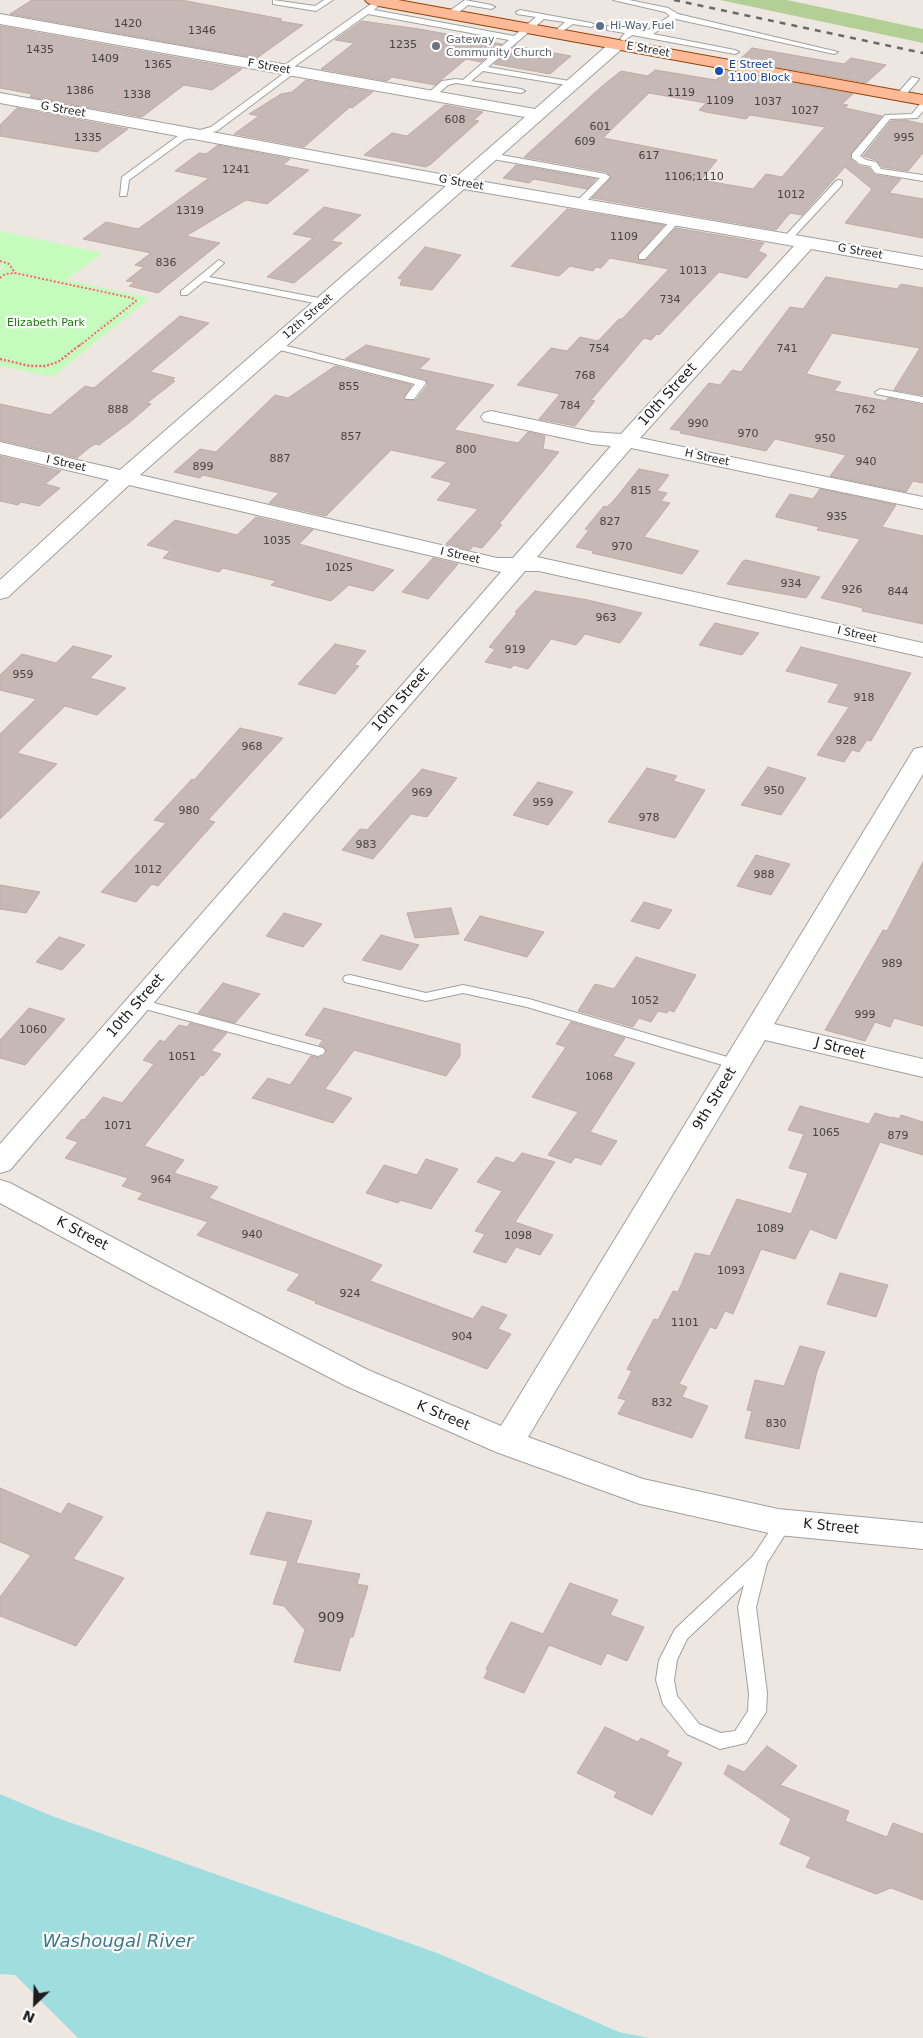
<!DOCTYPE html>
<style>
body{margin:0}
#map{position:relative;width:923px;height:2038px;overflow:hidden;background:#eee7e1;font-family:"DejaVu Sans",sans-serif}
canvas{display:block}
.north{position:absolute;left:10px;top:1978px;width:50px;height:50px;-webkit-text-stroke:4px #fff;paint-order:stroke;rotate:204deg;font-size:14px;font-weight:700;line-height:20px;text-align:center;color:#1c1c1c}
.north::after{content:'';display:block;margin:auto;width:18px;height:22px;background:#1c1c1c;clip-path:polygon(50% 0,100% 100%,50% 72%,0 100%)}
</style>
<div id="map">
<canvas width="923" height="2038"></canvas>
<div class="north">N</div>
</div>
<script>
const ctx = document.querySelector('canvas').getContext('2d');
ctx.lineJoin = 'round';
function fill(path, color) { ctx.fillStyle = color; ctx.fill(path, 'evenodd'); }
const toPath = rows => new Path2D(rows.map(r => 'M' + r).join(''));
function stroke(path, color, width, dash) { ctx.strokeStyle = color; ctx.lineWidth = width; ctx.lineCap = dash ? 'butt' : 'round'; ctx.setLineDash(dash || []); ctx.stroke(path); }
function drawText(font, color, halo, rows, align = 'center') {
  ctx.font = font + ' "DejaVu Sans",sans-serif'; ctx.lineWidth = 4.5; ctx.setLineDash([]); ctx.textBaseline = 'middle'; ctx.strokeStyle = halo; ctx.fillStyle = color; for (const [text, x, y, turn = 0] of rows) {
    ctx.save(); ctx.translate(x, y); ctx.rotate((+turn || 0) * Math.PI / 180); ctx.textAlign = isNaN(turn) ? turn : align; if (halo) ctx.strokeText(text, 0, 0); ctx.fillText(text, 0, 0); ctx.restore();
  }
}
const forest = toPath([
 [720,0,787,0,923,29,923,43]
]);
const park = toPath([
 [0,231,102,253,66,280,150,298,52,377,0,366,0,270,4,267,0,266]
]);
const water = toPath([
 [0,1794,52,1816,440,1954,619,2032,649,2038,78,2038,15,1975,0,1974]
]);
const building = toPath([
 [32,0,181,0,282,19,280,21,303,25,257,58,10,14,32,0],
 [362,21,419,29,502,44,481,62,466,59,435,85,392,77,387,81,321,69,354,43,335,40,362,21],
 [0,26,242,69,212,90,184,85,142,117,30,97,32,94,0,88,0,26],
 [515,46,571,56,550,74,494,64,515,46],
 [752,48,844,64,851,58,886,65,866,83,739,60,752,48],
 [655,70,716,80,726,71,853,94,842,104,848,105,845,108,882,116,851,153,850,158,859,166,869,168,875,175,901,179,889,193,923,199,923,238,845,223,872,189,845,167,802,215,790,213,776,230,592,198,611,178,607,172,524,157,601,87,621,71,648,76,655,70],
 [649,93,706,103,699,110,706,112,746,119,750,115,825,127,782,177,766,174,753,189,701,180,717,160,603,138,649,93],
 [306,80,373,92,352,108,350,107,304,147,234,134,259,116,249,114,281,94,292,92,306,80],
 [445,105,483,112,474,120,479,121,431,164,426,167,364,155,392,133,407,136,445,105],
 [17,108,128,129,97,152,0,136,0,125,17,108],
 [905,120,923,124,923,153,908,171,882,167,876,160,863,156,891,121,905,120],
 [218,145,290,159,283,165,309,170,267,204,246,200,186,236,220,243,158,293,129,286,135,282,126,281,144,267,135,265,151,253,83,239,106,222,138,229,209,178,175,171,199,153,206,154,218,145],
 [516,165,596,179,587,189,534,179,529,183,503,178,516,165],
 [324,207,361,215,331,241,342,243,294,283,267,277,313,238,293,234,324,207],
 [567,209,664,225,638,254,639,261,646,260,676,228,764,243,758,251,767,255,747,278,719,272,659,335,657,334,651,340,644,338,591,400,595,401,575,426,539,419,560,394,517,385,551,348,567,351,580,337,598,341,619,319,622,319,669,269,610,258,601,268,596,267,593,271,570,266,559,276,511,266,567,209],
 [425,247,461,255,432,290,400,285,402,279,398,278,425,247],
 [826,277,897,289,901,284,923,288,923,395,894,390,920,348,832,333,806,374,841,382,834,391,886,401,888,398,923,405,923,483,913,481,906,492,830,476,846,455,775,439,766,451,680,433,682,431,670,429,709,383,720,385,732,370,741,372,790,307,803,309,826,277],
 [180,316,209,323,150,372,175,378,171,380,175,381,147,403,151,404,129,423,99,445,95,444,90,447,77,458,0,440,0,404,50,415,85,386,94,388,180,316],
 [366,345,430,359,419,369,494,385,454,430,518,443,528,432,545,436,543,449,559,452,499,524,502,525,482,548,473,546,470,550,446,544,478,509,437,500,452,483,431,477,447,462,391,450,326,516,269,503,279,493,203,475,200,478,174,472,200,449,216,452,275,395,288,398,335,366,412,385,403,398,406,401,416,400,428,384,425,379,345,359,366,345],
 [0,456,61,471,45,484,60,488,39,506,21,502,18,505,0,501,0,456],
 [639,469,669,475,657,491,667,493,661,501,670,503,644,537,699,551,682,574,592,553,594,551,576,547,589,530,585,529,604,506,607,507,615,499,639,469],
 [820,489,896,505,882,527,923,536,923,624,862,611,863,608,821,598,860,539,817,530,819,527,776,517,776,515,790,494,813,499,820,489],
 [256,517,313,530,299,544,394,570,373,591,349,585,331,601,271,585,276,581,223,568,219,572,163,558,170,551,147,545,175,520,237,535,256,517],
 [433,558,458,564,428,599,402,592,433,558],
 [746,560,820,577,806,598,727,584,743,561,746,560],
 [535,591,588,600,642,613,620,643,585,634,576,645,551,639,528,669,514,665,511,668,485,662,495,649,489,647,517,613,515,612,535,591],
 [715,623,759,633,742,655,699,645,715,623],
 [335,644,366,651,354,665,359,666,335,694,298,684,335,644],
 [73,646,112,656,90,678,126,688,97,715,65,706,17,753,57,764,0,819,0,734,36,699,0,690,0,675,22,654,56,663,73,646],
 [801,647,911,673,871,741,867,740,859,752,852,750,844,762,817,755,849,707,828,702,839,684,786,671,801,647],
 [240,728,283,738,208,820,215,822,158,886,152,884,136,902,101,892,166,823,154,820,192,779,194,780,240,728],
 [768,767,806,778,781,815,741,805,768,767],
 [647,768,677,776,673,781,705,790,675,838,608,822,647,768],
 [422,769,457,778,427,817,411,814,373,859,342,850,360,829,367,830,422,769],
 [538,782,573,792,548,825,513,815,538,782],
 [756,855,790,864,771,895,737,886,756,855],
 [923,862,923,1026,894,1018,890,1027,875,1022,865,1041,825,1030,883,930,887,931,923,862],
 [0,885,40,892,26,913,0,909,0,885],
 [644,902,672,910,659,929,631,921,644,902],
 [451,908,459,934,415,938,407,913,451,908],
 [284,913,322,924,303,947,266,936,284,913],
 [480,916,544,932,527,957,464,940,480,916],
 [381,935,419,945,401,970,362,960,381,935],
 [59,937,85,945,62,970,36,962,59,937],
 [636,957,696,975,674,1012,669,1010,667,1013,658,1011,651,1022,639,1018,633,1027,578,1011,595,984,614,989,636,957],
 [223,983,260,994,235,1023,198,1013,223,983],
 [29,1008,65,1019,25,1065,0,1058,0,1040,29,1008],
 [324,1008,460,1044,460,1056,446,1076,354,1050,325,1089,352,1098,333,1123,252,1098,268,1078,290,1085,311,1056,319,1058,325,1055,327,1050,319,1045,323,1040,305,1035,324,1008],
 [571,1022,625,1038,613,1056,635,1063,590,1132,617,1141,601,1165,575,1157,571,1163,548,1155,578,1112,532,1097,566,1047,556,1044,571,1022],
 [190,1023,227,1033,211,1051,221,1054,203,1076,201,1075,144,1146,184,1160,174,1173,218,1187,209,1198,382,1265,370,1281,473,1319,482,1306,507,1315,498,1329,511,1334,487,1369,315,1303,317,1302,287,1290,300,1274,197,1235,208,1222,138,1199,143,1193,122,1186,128,1178,65,1158,78,1142,66,1138,82,1119,84,1120,103,1097,122,1103,154,1064,143,1060,160,1040,164,1042,179,1025,187,1027,190,1023],
 [800,1106,869,1124,875,1113,892,1118,892,1117,899,1119,901,1115,923,1122,923,1155,880,1142,836,1239,810,1229,795,1259,761,1249,733,1314,725,1311,716,1329,710,1327,679,1384,687,1387,682,1397,708,1406,692,1438,618,1414,626,1400,618,1398,632,1371,627,1369,654,1319,658,1320,673,1291,678,1292,695,1253,710,1256,737,1199,791,1214,808,1173,789,1168,804,1134,788,1130,800,1106],
 [522,1153,555,1162,515,1222,553,1235,540,1255,516,1247,506,1263,473,1252,485,1234,475,1231,502,1191,477,1182,496,1157,514,1163,522,1153],
 [426,1159,458,1169,431,1209,400,1200,398,1203,366,1193,384,1165,417,1175,426,1159],
 [840,1273,888,1285,876,1317,827,1304,840,1273],
 [800,1346,825,1352,817,1371,799,1449,745,1438,752,1411,747,1410,755,1380,784,1386,800,1346],
 [0,1488,61,1514,68,1503,103,1517,73,1559,124,1578,76,1646,0,1616,0,1597,31,1555,0,1542,0,1488],
 [267,1512,312,1521,296,1563,360,1574,357,1584,368,1586,353,1637,350,1637,340,1671,294,1662,305,1630,284,1606,273,1604,288,1561,250,1554,267,1512],
 [570,1583,618,1600,610,1615,644,1627,627,1661,607,1653,601,1665,549,1645,524,1693,484,1678,488,1670,486,1669,511,1622,543,1634,570,1583],
 [605,1727,638,1742,641,1738,669,1751,666,1756,682,1763,652,1815,614,1797,617,1792,577,1773,605,1727],
 [767,1746,797,1766,780,1785,849,1811,845,1821,887,1837,893,1823,923,1834,923,1900,891,1888,876,1894,806,1867,811,1857,780,1844,791,1819,724,1774,728,1765,744,1772,767,1746]
]);
const pathFar1 = toPath([
 [0,261,9,264,15,273],
 [0,278,5,274,15,273,132,298,136,301,79,346]
]);
const path = toPath([
 [0,359,30,366,45,366,58,362,81,344]
]);
const lane = toPath([
 [273,0,315,6,324,0,333,0,316,11,273,4,273,0],
 [465,0,491,5,495,7,491,9,468,5,454,16,448,16,448,12,465,0],
 [613,0,629,0,668,8,678,14,838,52,834,54,676,19,653,34,735,50,739,52,735,54,632,35,624,41,620,39,625,33,607,30,607,26,645,32,670,16,665,12,613,0],
 [371,4,378,6,374,10,514,36,536,17,517,14,516,12,520,10,591,23,595,25,591,27,573,24,557,35,553,33,565,22,544,19,488,67,575,82,575,86,572,86,483,71,471,81,521,89,525,91,521,93,456,83,448,85,434,97,428,97,428,93,442,81,456,79,463,80,509,40,368,14,288,71,282,71,282,67,371,4],
 [290,69,297,71,217,131,184,140,129,180,127,194,126,196,120,196,122,177,178,136,211,127,290,69],
 [912,77,919,79,903,98,897,98,897,94,912,77],
 [920,104,923,104,923,111,917,118,890,119,860,156,866,160,876,162,881,169,923,175,923,181,875,173,870,166,860,164,852,158,852,154,885,115,912,114,920,104],
 [490,153,606,174,610,177,583,205,580,206,577,205,577,201,600,178,487,158,487,154,490,153],
 [839,180,842,181,842,185,790,241,784,241,784,237,836,181,839,180],
 [676,217,680,220,679,222,645,259,639,259,639,255,673,218,676,217],
 [219,260,224,263,209,277,324,299,329,302,324,305,204,281,187,295,181,295,181,291,219,260],
 [275,343,425,381,426,383,414,399,406,399,405,397,415,384,272,348,270,346,275,343],
 [880,389,923,397,923,403,876,394,875,392,880,389],
 [350,975,426,993,463,985,529,999,741,1061,743,1064,741,1067,736,1069,527,1007,463,993,426,1001,345,982,343,979,345,976,350,975],
 [139,999,323,1048,325,1051,323,1054,318,1056,134,1006,132,1003,134,1000,139,999],
 [785,1515,791,1517,793,1522,767,1563,756,1607,767,1693,766,1712,746,1743,720,1749,687,1734,663,1704,656,1680,659,1660,675,1629,753,1556,779,1517,785,1515],
 [744,1585,738,1607,749,1693,748,1711,735,1731,721,1733,699,1724,677,1696,674,1680,677,1660,687,1639,744,1585]
]);
const street = toPath([
 [0,14,535,109,612,41,624,41,626,44,624,47,473,180,923,257,923,269,811,249,640,438,923,497,923,509,631,448,537,557,923,643,923,657,539,571,525,571,10,1170,0,1173,0,1144,501,572,129,485,8,597,0,599,0,580,109,480,0,454,0,442,120,470,446,186,0,103,0,93,456,177,525,117,0,24,0,14],
 [464,189,794,246,621,434,592,432,491,411,484,413,481,417,484,421,592,444,611,446,513,558,497,558,140,475,464,189],
 [923,747,923,774,774,1024,923,1059,923,1077,765,1040,528,1437,643,1479,778,1509,923,1523,923,1549,778,1535,640,1504,496,1452,346,1386,154,1287,0,1203,0,1180,10,1183,176,1271,368,1370,501,1426,911,754,914,749,923,747]
]);
const primary = toPath([
 [365,0,398,0,923,95,923,105,373,5,368,3,365,0]
]);
const rail = toPath([
 [674,0,923,53]
]);
const markers = [
 [600,26,5,"#5c6f8a"],
 [436,46,5,"#6b7280"],
 [719,71,5,"#1a4fb4"]
];
const numberNames = [
 ["1420",128,24],
 ["1346",202,31],
 ["1235",403,45],
 ["1435",40,50],
 ["1409",105,59],
 ["1365",158,65],
 ["1386",80,91],
 ["1119",681,93],
 ["1338",137,95],
 ["1109",720,101],
 ["1037",768,102],
 ["1027",805,111],
 ["608",455,120],
 ["601",600,127],
 ["1335",88,138],
 ["995",904,138],
 ["609",585,142],
 ["617",649,156],
 ["1241",236,170],
 ["1106;1110",694,177],
 ["1012",791,195],
 ["1319",190,211],
 ["1109",624,237],
 ["836",166,263],
 ["1013",693,271],
 ["734",670,300],
 ["754",599,349],
 ["741",787,349],
 ["768",585,376],
 ["855",349,387],
 ["784",570,406],
 ["888",118,410],
 ["762",865,410],
 ["990",698,424],
 ["970",748,434],
 ["857",351,437],
 ["950",825,439],
 ["800",466,450],
 ["887",280,459],
 ["940",866,462],
 ["899",203,467],
 ["815",641,491],
 ["935",837,517],
 ["827",610,522],
 ["1035",277,541],
 ["970",622,547],
 ["1025",339,568],
 ["934",791,584],
 ["926",852,590],
 ["844",898,592],
 ["963",606,618],
 ["919",515,650],
 ["959",23,675],
 ["918",864,698],
 ["928",846,741],
 ["968",252,747],
 ["950",774,791],
 ["969",422,793],
 ["959",543,803],
 ["980",189,811],
 ["978",649,818],
 ["983",366,845],
 ["1012",148,870],
 ["988",764,875],
 ["989",892,964],
 ["1052",645,1001],
 ["999",865,1015],
 ["1060",33,1030],
 ["1051",182,1057],
 ["1068",599,1077],
 ["1071",118,1126],
 ["1065",826,1133],
 ["879",898,1136],
 ["964",161,1180],
 ["1089",770,1229],
 ["940",252,1235],
 ["1098",518,1236],
 ["1093",731,1271],
 ["924",350,1294],
 ["1101",685,1323],
 ["904",462,1337],
 ["832",662,1403],
 ["830",776,1424]
];
const farServicenames = [
 ["Hi-Way Fuel",610,26]
];
const farWorshipnames = [
 ["Gateway",446,40],
 ["Community Church",446,53]
];
const farStreetnames = [
 ["E Street",648,50,10],
 ["F Street",269,67,10],
 ["G Street",63,110,10],
 ["G Street",461,183,10],
 ["G Street",860,252,10],
 ["12th Street",308,317,-41],
 ["H Street",707,458,12],
 ["I Street",66,464,13],
 ["I Street",460,556,13],
 ["I Street",857,635,13]
];
const farTransitnames = [
 ["E Street",729,65],
 ["1100 Block",729,78]
];
const farParknames = [
 ["Elizabeth Park",46,323]
];
const streetNames = [
 ["10th Street",668,395,-48],
 ["10th Street",401,700,-49],
 ["10th Street",136,1006,-49],
 ["J Street",840,1049,14],
 ["9th Street",715,1099,-59],
 ["K Street",82,1234,28],
 ["K Street",443,1416,23],
 ["K Street",831,1527,6]
];
const nearNumbernames = [
 ["909",331,1618]
];
const nearWaternames = [
 ["Washougal River",118,1942]
];
fill(forest, '#b3cf95');
fill(park, '#c5fbbc');
fill(water, '#a0ddde');
fill(building, '#c6b8b5');
stroke(building, '#c0aaa3', 1);
stroke(lane, '#a0a0a0', 2);
stroke(street, '#a0a0a0', 2);
stroke(primary, '#944200', 2);
stroke(pathFar1, '#fe6376', 2, [2, 2]);
stroke(path, '#fe6376', 2.5, [2, 2]);
fill(lane, '#fff');
fill(street, '#fff');
fill(primary, '#feba96');
stroke(rail, '#6a6a6a', 2.5, [6, 6]);
for (const [x, y, r, color] of markers) { const dot = new Path2D(); dot.arc(x, y, r, 0, 2 * Math.PI); ctx.fillStyle = color; ctx.fill(dot); stroke(dot, '#fff', 2); }
drawText('11px', '#464342', null, numberNames);
drawText('11px', '#4e5e75', '#fff', farServicenames, 'left');
drawText('11px', '#5b616d', '#fff', farWorshipnames, 'left');
drawText('11px', '#1c1c1c', '#fff', farStreetnames);
drawText('11px', '#164399', '#fff', farTransitnames, 'left');
drawText('11px', '#187d08', '#fff', farParknames);
drawText('14px', '#1c1c1c', '#fff', streetNames);
drawText('14px', '#464342', null, nearNumbernames);
drawText('italic 18px', '#3b788f', '#fff', nearWaternames);
</script>
